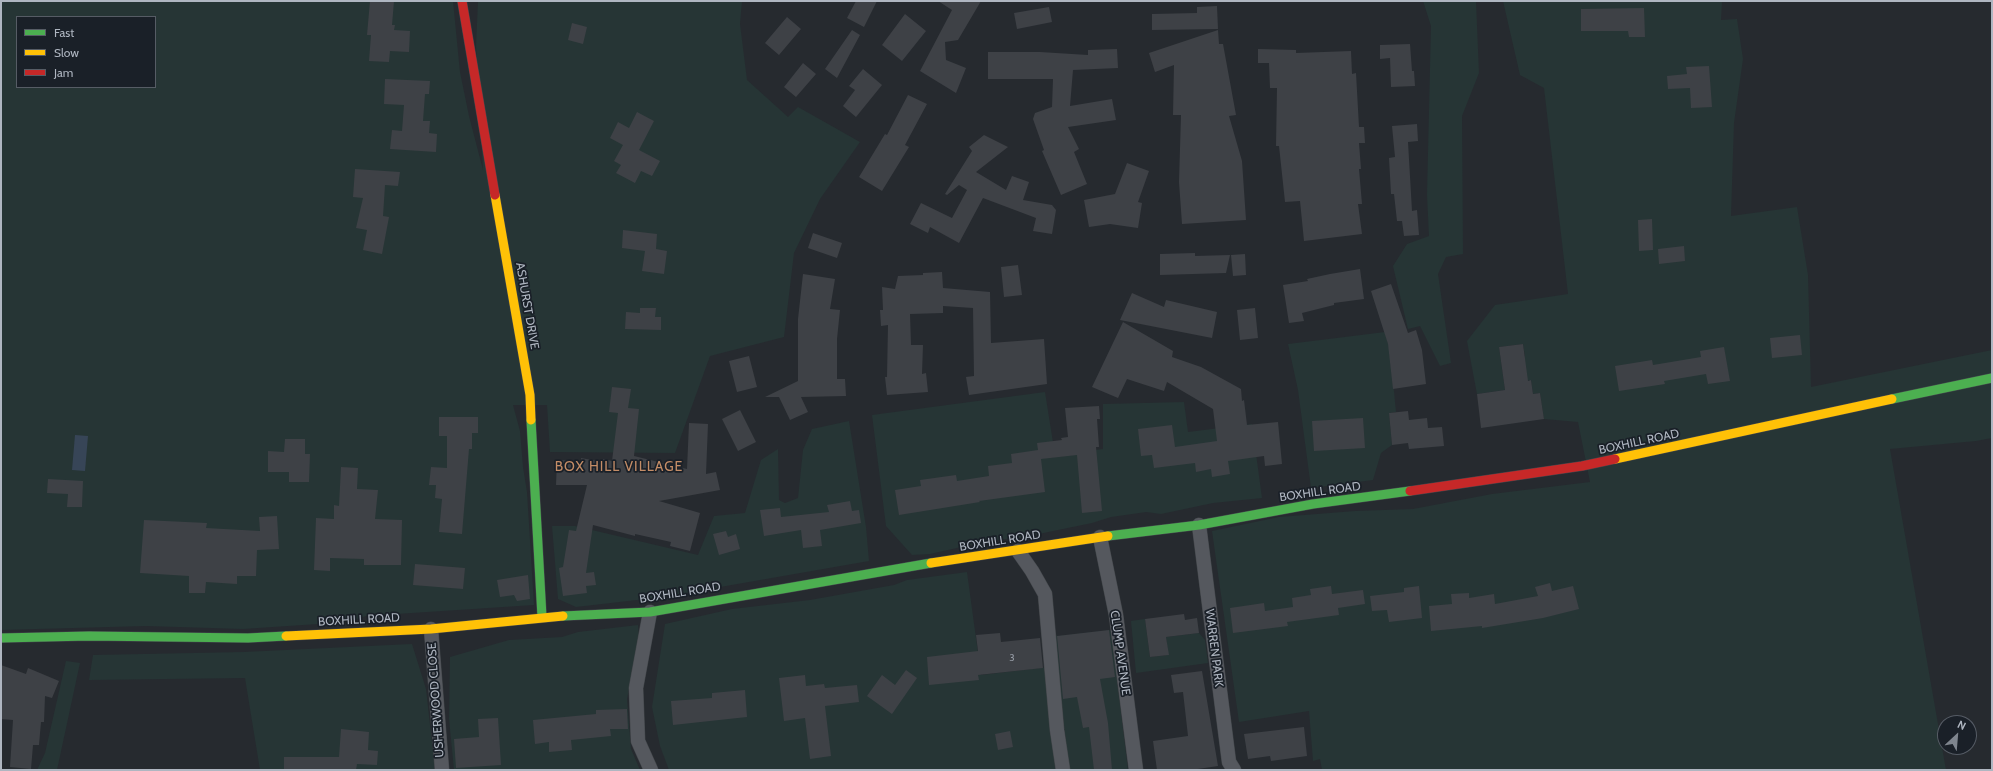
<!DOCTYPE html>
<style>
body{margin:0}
#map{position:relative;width:1993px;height:771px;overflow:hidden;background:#262a2f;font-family:Cabin,sans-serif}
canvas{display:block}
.frame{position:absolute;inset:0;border:2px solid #afb6c1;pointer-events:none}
.legend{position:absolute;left:16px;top:16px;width:140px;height:72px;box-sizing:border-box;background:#1a2028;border:1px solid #565c65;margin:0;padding:5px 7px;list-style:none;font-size:12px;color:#afb6c1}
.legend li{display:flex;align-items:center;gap:8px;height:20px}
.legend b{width:20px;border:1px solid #565c65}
.north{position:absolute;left:1937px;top:715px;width:40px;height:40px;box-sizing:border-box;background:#1a2028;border:1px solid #565c65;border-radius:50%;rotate:26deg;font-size:11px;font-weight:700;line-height:16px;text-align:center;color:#afb6c1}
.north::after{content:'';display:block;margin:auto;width:14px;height:18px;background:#7f858e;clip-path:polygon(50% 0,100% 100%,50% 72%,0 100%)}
</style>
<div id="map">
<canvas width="1993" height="771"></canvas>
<div class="frame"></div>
<ul class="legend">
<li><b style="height:5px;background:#4caf50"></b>Fast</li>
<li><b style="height:5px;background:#ffc107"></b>Slow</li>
<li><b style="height:5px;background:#c62828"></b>Jam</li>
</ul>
<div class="north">N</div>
</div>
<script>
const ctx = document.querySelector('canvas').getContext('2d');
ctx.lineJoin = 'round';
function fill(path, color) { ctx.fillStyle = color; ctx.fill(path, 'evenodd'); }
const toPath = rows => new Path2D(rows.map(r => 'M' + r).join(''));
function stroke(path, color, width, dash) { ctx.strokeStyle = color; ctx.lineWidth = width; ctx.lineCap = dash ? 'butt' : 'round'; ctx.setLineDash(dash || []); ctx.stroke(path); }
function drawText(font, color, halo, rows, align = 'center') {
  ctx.font = font + ' Cabin,sans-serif'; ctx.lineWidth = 3.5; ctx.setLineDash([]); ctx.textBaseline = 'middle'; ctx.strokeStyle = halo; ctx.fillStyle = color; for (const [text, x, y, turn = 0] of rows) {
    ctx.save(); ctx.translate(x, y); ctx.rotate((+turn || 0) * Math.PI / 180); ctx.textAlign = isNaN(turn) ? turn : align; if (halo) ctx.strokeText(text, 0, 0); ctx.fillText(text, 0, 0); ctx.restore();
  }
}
const green = toPath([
 [1,1,453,1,460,72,469,116,483,170,476,46,478,1,742,1,740,24,747,80,788,117,798,107,860,142,820,199,794,253,784,337,710,356,675,453,550,452,547,405,513,405,520,431,523,467,527,492,534,605,366,616,348,622,243,629,146,626,1,630],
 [17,17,155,17,155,87,17,87],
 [1423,1,1476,1,1479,73,1462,116,1463,254,1446,257,1438,274,1451,363,1440,366,1420,326,1408,329,1393,266,1407,244,1429,236,1427,194,1431,26],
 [1503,1,1722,1,1721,20,1737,19,1743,59,1734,123,1731,216,1797,207,1808,275,1811,387,1992,350,1992,438,1976,441,1890,449,1946,770,1322,770,1320,759,1313,761,1309,711,1239,722,1212,531,1279,517,1355,511,1413,509,1492,494,1590,482,1578,422,1544,419,1540,393,1533,394,1531,380,1520,382,1516,358,1525,356,1523,344,1499,347,1505,390,1477,394,1467,341,1495,305,1568,294,1544,88,1520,75],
 [1385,332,1390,350,1396,412,1389,413,1392,445,1381,453,1373,480,1311,488,1298,390,1288,344],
 [1045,392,1055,455,1103,449,1103,404,1184,402,1188,432,1252,424,1262,498,1213,503,1161,514,1146,512,1111,517,1092,523,1024,537,988,541,930,554,912,555,886,526,872,415],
 [849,421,866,527,869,561,663,597,576,607,558,599,552,526,575,526,698,555,714,516,745,513,761,460,778,449,779,500,785,503,798,498,803,450,812,429],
 [967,572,981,675,1048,667,1058,770,669,770,660,746,652,707,665,624,732,609,810,600,894,585,907,580],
 [1145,619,1150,657,1168,655,1166,637,1199,633,1205,640,1208,663,1136,673,1131,621],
 [638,625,639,640,627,699,631,749,640,770,454,770,449,719,450,657,509,640,562,637,578,632],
 [1111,630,1128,770,1069,770,1054,635,1059,636],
 [412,644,426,689,435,770,260,770,245,678,89,680,93,655,244,652],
 [66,661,80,663,57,770,37,770,45,753]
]);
const water = toPath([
 [75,435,88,436,85,471,72,470]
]);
const building = toPath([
 [370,1,394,1,392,25,395,25,394,30,410,31,409,52,390,51,389,62,369,61,371,35,367,35],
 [856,1,877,1,864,27,847,18],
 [938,1,981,1,958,40,945,42,946,60,966,68,956,93,920,71,952,10],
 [1217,6,1218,29,1152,30,1152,14,1197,13,1197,7],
 [1049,7,1052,22,1017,29,1014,13],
 [1644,8,1645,37,1629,37,1628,31,1581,31,1581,9],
 [905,14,926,31,902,61,882,45],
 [787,17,801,29,779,55,765,43],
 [572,23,587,27,583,44,568,40],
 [852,30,860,35,837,78,825,69],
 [1218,30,1219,44,1223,44,1236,115,1229,116,1242,161,1246,220,1182,224,1179,182,1181,115,1173,115,1174,65,1155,72,1149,53],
 [1410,44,1412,71,1414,71,1415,86,1391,87,1390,58,1380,59,1380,45],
 [1117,49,1118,68,1073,70,1070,106,1112,99,1116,120,1068,127,1079,149,1074,152,1087,184,1061,195,1042,151,1044,150,1033,119,1035,113,1052,107,1053,79,988,79,988,52,1040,52,1088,55,1088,50],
 [1258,49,1296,50,1296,53,1351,51,1352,74,1356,73,1359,127,1364,127,1365,143,1359,143,1361,169,1359,169,1362,204,1358,204,1362,234,1304,241,1300,201,1285,202,1279,146,1276,146,1277,88,1270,88,1269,63,1258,63],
 [803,63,816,74,796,97,784,87],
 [1709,66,1712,107,1691,108,1690,88,1668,89,1667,76,1687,74,1686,67],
 [863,69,882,85,856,117,843,106,855,90,849,86],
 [385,79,430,81,429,94,425,94,423,121,430,121,429,133,437,134,436,152,390,149,392,130,402,131,404,105,384,104],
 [908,95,927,104,905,145,909,147,882,191,859,177,885,134,887,135],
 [637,112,654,121,639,150,660,161,652,176,641,171,635,183,616,173,621,165,614,161,623,145,610,138,618,122,629,128],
 [1417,124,1418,141,1408,142,1412,211,1417,210,1419,235,1404,236,1402,221,1397,221,1394,194,1391,194,1389,158,1395,157,1392,126],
 [984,135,1008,147,976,172,1006,190,1012,176,1029,182,1023,200,1052,205,1056,210,1052,234,1033,231,1036,218,983,198,959,243,930,227,928,233,910,224,921,203,952,218,967,190,959,185,947,195,945,194,972,151,969,147],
 [1127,163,1149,171,1138,202,1142,203,1138,228,1110,224,1089,227,1084,200,1115,194],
 [355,169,400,172,398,186,385,185,383,216,389,217,382,254,363,250,367,230,356,228,363,198,353,197],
 [1652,219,1653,250,1639,251,1638,220],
 [623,230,657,234,656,249,667,251,664,274,642,271,645,251,622,248],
 [813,233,842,243,837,258,808,248],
 [1684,246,1685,261,1659,264,1658,249],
 [1195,253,1195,256,1230,255,1226,273,1160,275,1160,254],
 [1245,254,1246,275,1233,276,1231,255],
 [1018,265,1022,295,1004,297,1001,267],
 [1360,269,1364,299,1334,303,1334,305,1302,313,1304,321,1289,323,1283,285,1308,281,1307,279,1330,274],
 [942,272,943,288,990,292,991,343,1044,339,1047,384,969,395,966,377,974,376,973,308,943,306,943,313,910,314,911,345,923,345,922,374,926,373,928,392,887,395,885,377,887,377,888,325,881,326,880,310,883,310,882,287,895,289,898,276,923,275,923,273],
 [803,274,835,279,830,309,840,310,837,339,837,379,845,379,846,396,801,397,808,412,790,420,779,397,765,397,798,381,798,319],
 [1391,284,1408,333,1416,330,1422,350,1426,384,1393,389,1388,344,1371,291],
 [1132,293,1164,307,1166,300,1217,312,1212,338,1120,320],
 [640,308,656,308,655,317,661,317,661,330,625,329,626,312,640,313],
 [1255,308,1258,338,1240,340,1237,310],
 [1123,322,1173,351,1172,357,1201,367,1241,389,1242,401,1244,400,1247,425,1278,422,1282,464,1265,466,1264,456,1228,461,1230,474,1212,477,1211,469,1196,472,1195,463,1154,468,1152,455,1141,456,1138,429,1172,425,1175,447,1217,441,1213,409,1167,382,1164,391,1127,379,1118,398,1092,387],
 [1800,335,1802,355,1772,358,1770,338],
 [1523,344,1528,381,1531,380,1533,394,1540,393,1544,419,1481,428,1477,394,1505,390,1499,347],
 [1724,347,1730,381,1708,384,1706,374,1664,381,1665,384,1619,391,1615,366,1652,360,1653,365,1701,357,1700,351],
 [749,356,757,387,737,392,729,361],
 [612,387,631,389,628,408,639,409,634,456,687,469,689,423,708,424,706,474,716,472,720,490,659,501,700,513,690,551,670,546,671,542,635,534,635,536,593,525,586,573,594,572,596,585,586,586,587,593,563,596,559,568,563,567,569,530,576,531,587,485,556,485,557,460,581,461,581,458,603,462,603,459,612,461,618,413,609,412],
 [1099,406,1100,419,1097,419,1099,447,1096,447,1102,511,1082,513,1077,455,1041,459,1045,492,979,501,980,502,899,515,895,490,921,486,920,480,956,475,957,481,989,476,988,466,1012,463,1011,454,1038,450,1037,443,1062,440,1061,438,1068,437,1065,408],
 [740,410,756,442,738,451,722,419],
 [1408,411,1409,420,1427,418,1428,428,1442,427,1444,446,1409,449,1408,443,1392,445,1389,413],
 [439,417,478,417,478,433,472,433,472,449,469,449,462,534,439,532,442,499,435,498,436,485,429,485,431,467,447,468,447,436,439,436],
 [1363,418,1365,448,1314,451,1312,421],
 [285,439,305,439,305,454,310,454,309,482,289,482,289,472,268,472,268,451,284,452],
 [341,467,358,468,357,489,378,490,375,519,402,520,401,565,364,565,364,559,330,558,330,571,314,570,316,518,334,519,334,505,339,506],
 [48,479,83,481,82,507,67,507,68,494,47,493],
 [850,501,852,511,859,510,861,523,820,530,822,546,803,548,801,530,764,536,760,510,780,508,781,517,829,512,827,505],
 [277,516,279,549,257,550,256,576,237,576,237,584,206,582,205,593,189,593,189,576,140,573,144,520,207,523,206,528,260,531,259,517],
 [726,531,728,537,736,534,740,549,719,555,713,534],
 [415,564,465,568,463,589,413,585],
 [528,575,530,599,517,601,514,595,500,597,497,580],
 [1550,583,1552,591,1573,586,1579,609,1543,618,1482,628,1482,626,1431,631,1429,606,1452,604,1451,594,1469,593,1469,598,1494,594,1495,604,1538,596,1535,587],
 [1331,586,1332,594,1363,590,1365,604,1338,608,1339,615,1287,622,1288,626,1233,633,1230,608,1264,603,1265,611,1293,607,1292,598,1311,595,1310,589],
 [1419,586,1422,618,1389,622,1387,610,1372,611,1370,596,1404,592,1404,588],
 [1184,614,1185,620,1197,618,1199,633,1166,637,1169,655,1150,657,1145,619],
 [1109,630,1115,677,1100,679,1108,723,1112,770,1094,770,1089,727,1083,728,1077,697,1063,699,1057,636],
 [1000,633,1001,642,1040,638,1043,668,978,675,979,680,929,685,927,657,978,651,976,635],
 [1,665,26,674,28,668,59,681,52,698,45,696,44,722,41,722,39,745,33,745,31,769,10,767,13,720,1,719],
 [906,670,917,678,892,714,867,696,882,675,895,685],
 [1202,671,1218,766,1191,770,1157,770,1153,741,1188,736,1183,692,1174,693,1171,675],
 [805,675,806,686,824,684,825,688,857,685,859,702,825,706,831,756,810,759,805,718,784,721,779,678],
 [745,690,747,717,673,725,671,701,712,698,712,693],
 [627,709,628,729,610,729,611,736,571,740,572,750,549,752,549,742,535,744,533,720,596,714,596,710],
 [498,718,501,765,456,768,454,739,479,737,478,719],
 [1304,727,1307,756,1271,761,1270,756,1248,759,1244,734],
 [341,729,369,732,368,750,378,751,377,765,357,764,356,770,284,770,284,757,339,757],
 [1010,731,1013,747,998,750,995,734]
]);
const street = toPath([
 [1199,525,1229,762,1234,770],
 [1100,537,1116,615,1136,770],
 [1018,551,1032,571,1045,594,1057,730,1063,770],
 [650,612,636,688,638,741,651,770],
 [431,629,442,770]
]);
const fast = toPath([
 [1892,399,1992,378],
 [531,420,542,617],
 [1108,536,1199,525,1313,504,1410,491],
 [563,616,650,612,931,563],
 [1,638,89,636,248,638,286,636]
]);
const slow = toPath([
 [495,195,530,395,531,420],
 [1615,459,1892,399],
 [931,563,1108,536],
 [286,636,431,629,563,616]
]);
const jam = toPath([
 [462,1,495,195],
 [1410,491,1582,466,1615,459]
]);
const numberNames = [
 ["3",1012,658]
];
const streetNames = [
 ["ASHURST DRIVE",527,306,80],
 ["BOXHILL ROAD",1639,442,-12],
 ["BOXHILL ROAD",1320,492,-8],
 ["BOXHILL ROAD",1000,541,-9],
 ["BOXHILL ROAD",680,593,-9],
 ["BOXHILL ROAD",359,620,-3],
 ["WARREN PARK",1214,648,83],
 ["CLUMP AVENUE",1120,653,82],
 ["USHERWOOD CLOSE",436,700,-94]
];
const quarterNames = [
 ["BOX HILL VILLAGE",619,467]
];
fill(green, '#263535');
fill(water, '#374557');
fill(building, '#3e4146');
stroke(street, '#414549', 15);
stroke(fast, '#43464c', 10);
stroke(slow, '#43464c', 10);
stroke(jam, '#43464c', 10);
stroke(street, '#55585e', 14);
stroke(fast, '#4caf50', 9);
stroke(slow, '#ffc107', 9);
stroke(jam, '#c62828', 9);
drawText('10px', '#9399a2', null, numberNames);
drawText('12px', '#afb6c1', '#1a2028', streetNames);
ctx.letterSpacing = '1px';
drawText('14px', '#c48d67', '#1a2028', quarterNames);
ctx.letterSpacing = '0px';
</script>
